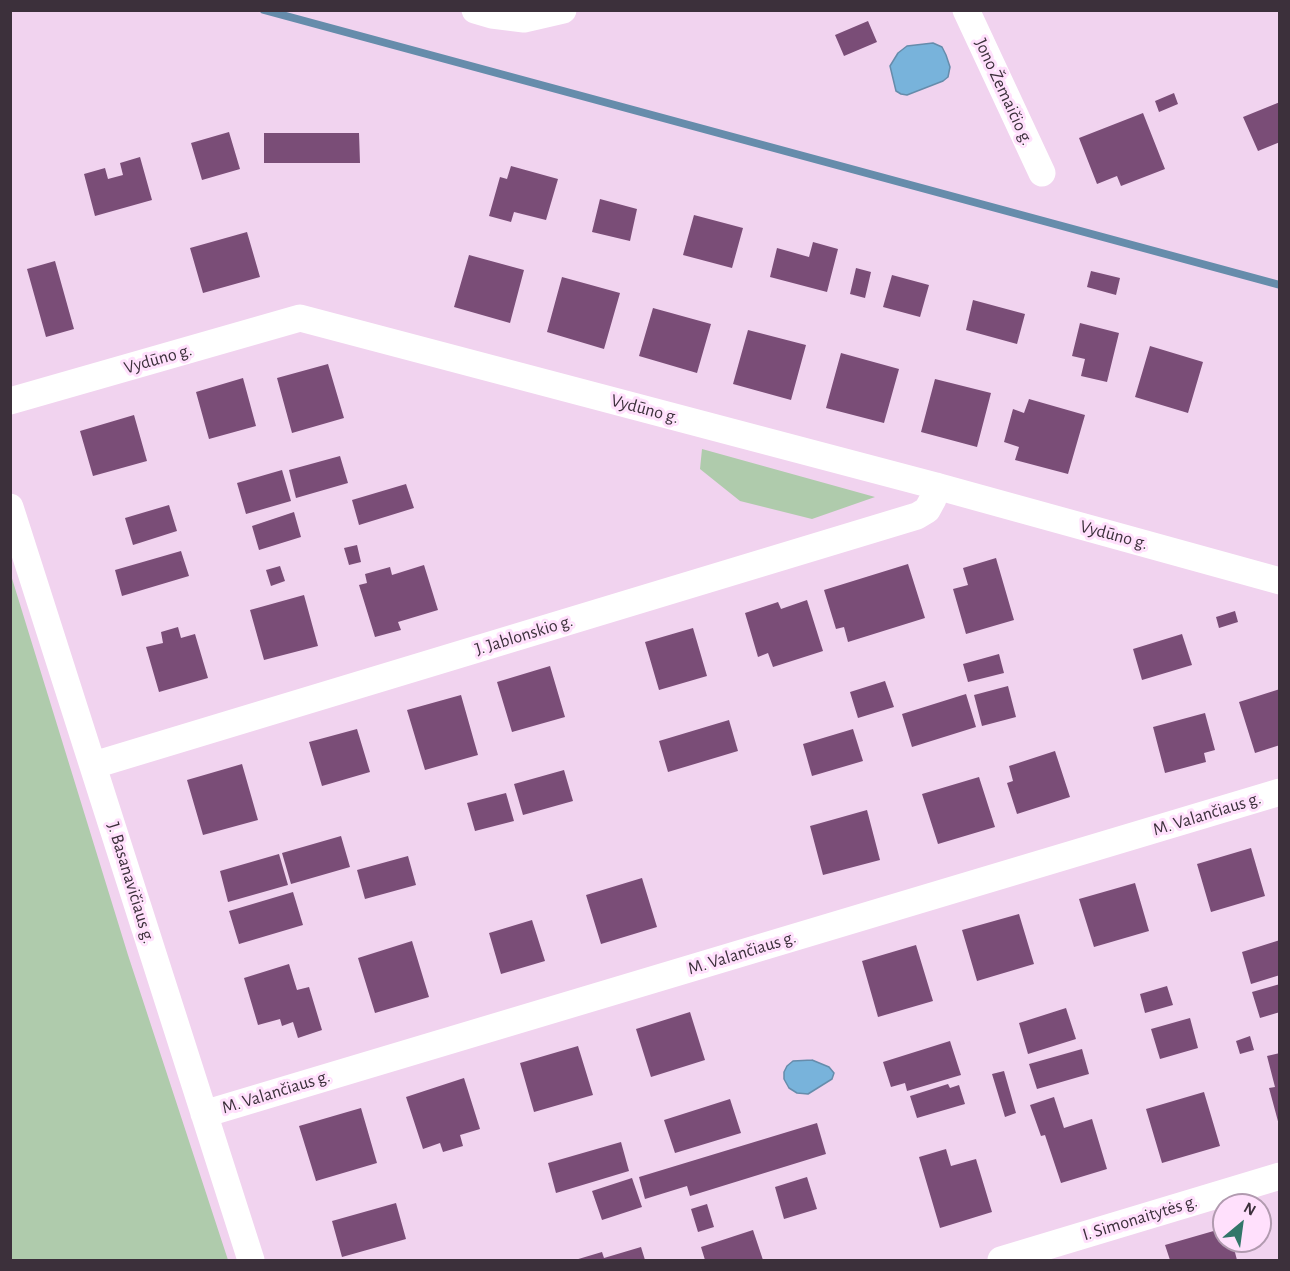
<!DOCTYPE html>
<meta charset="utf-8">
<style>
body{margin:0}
#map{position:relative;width:1290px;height:1271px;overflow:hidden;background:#f1d3ef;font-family:"Alegreya Sans",sans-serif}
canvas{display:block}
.frame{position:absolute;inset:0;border:12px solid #3c303b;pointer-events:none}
.north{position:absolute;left:1212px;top:1193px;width:60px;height:60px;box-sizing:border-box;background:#ffe0fc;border:2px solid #b19aaf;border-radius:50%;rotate:29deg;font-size:16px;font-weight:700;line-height:24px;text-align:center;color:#3c303b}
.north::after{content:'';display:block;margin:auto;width:21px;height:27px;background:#327669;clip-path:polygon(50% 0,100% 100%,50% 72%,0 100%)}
</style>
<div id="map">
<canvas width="1290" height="1271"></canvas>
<div class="frame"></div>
<div class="north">N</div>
</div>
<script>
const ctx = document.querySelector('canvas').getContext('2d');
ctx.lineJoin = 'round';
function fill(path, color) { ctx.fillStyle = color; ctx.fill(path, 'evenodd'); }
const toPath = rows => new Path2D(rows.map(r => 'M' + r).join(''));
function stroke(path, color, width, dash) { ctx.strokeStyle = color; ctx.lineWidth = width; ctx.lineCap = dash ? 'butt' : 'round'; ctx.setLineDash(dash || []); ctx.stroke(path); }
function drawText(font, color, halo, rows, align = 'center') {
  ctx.font = font + ' "Alegreya Sans",sans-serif'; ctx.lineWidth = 6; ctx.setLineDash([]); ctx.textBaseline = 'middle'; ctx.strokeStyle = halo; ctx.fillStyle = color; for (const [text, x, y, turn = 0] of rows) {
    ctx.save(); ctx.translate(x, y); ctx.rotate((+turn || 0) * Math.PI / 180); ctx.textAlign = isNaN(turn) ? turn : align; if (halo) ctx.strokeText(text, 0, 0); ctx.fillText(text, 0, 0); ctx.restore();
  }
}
const green = toPath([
 [702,449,875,497,812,519,740,501,700,469],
 [10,572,128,955,228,1260,11,1260]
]);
const water = toPath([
 [933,43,942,47,946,55,950,67,948,77,943,81,907,95,901,94,896,91,890,66,898,53,907,46,933,43],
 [812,1060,829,1067,834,1073,832,1079,808,1094,797,1093,789,1088,784,1079,784,1072,787,1066,793,1061,812,1060]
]);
const stream = toPath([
 [264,10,1280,285]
]);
const building = toPath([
 [868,21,877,42,844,56,835,35],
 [1174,93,1178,104,1159,112,1155,101],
 [1280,102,1280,142,1258,151,1243,117],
 [1143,113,1165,169,1121,186,1117,176,1097,184,1079,138],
 [229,132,240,169,202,180,191,143],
 [264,133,359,133,360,163,264,163],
 [140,157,152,200,95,216,84,174,105,168,108,179,123,175,120,163],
 [511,166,558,179,546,220,514,212,511,222,489,216,500,177,507,179],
 [600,199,637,209,630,241,592,232],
 [694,215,743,228,732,268,683,255],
 [247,232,260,277,203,293,190,248],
 [813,242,838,249,827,292,770,277,777,248,809,257],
 [469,255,524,270,510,323,454,307],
 [55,261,74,329,46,337,27,269],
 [856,268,871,272,865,298,850,294],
 [1091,271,1120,278,1116,295,1087,287],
 [892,275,929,285,920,317,883,307],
 [562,277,620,293,604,349,547,332],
 [973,300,1025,314,1017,344,966,330],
 [653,308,711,324,697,373,639,356],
 [1080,323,1119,333,1107,382,1081,376,1085,359,1072,356],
 [748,330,806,345,791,400,733,384],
 [1150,346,1203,362,1188,413,1135,397],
 [841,353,899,369,884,423,826,408],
 [328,364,344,418,292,433,277,378],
 [243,378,256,426,209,439,196,392],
 [935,379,991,393,977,447,921,432],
 [1029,399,1085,415,1068,474,1015,460,1019,447,1004,442,1013,409,1024,413],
 [134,415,147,461,93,476,80,431],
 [340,456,348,483,296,498,289,470],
 [282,470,291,501,246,514,237,483],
 [406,484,414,508,359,525,352,500],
 [169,505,177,531,133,545,125,518],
 [294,512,301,537,259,550,252,526],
 [357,545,361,562,349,565,344,548],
 [181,551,189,576,122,596,115,570],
 [996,558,1014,620,966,634,953,589,968,585,963,568],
 [908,564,925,618,848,642,844,627,836,629,824,590],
 [424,565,438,610,398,622,401,630,375,637,359,585,367,583,365,574,390,567,392,575],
 [280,566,285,581,271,586,266,570],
 [304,595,318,646,264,660,250,610],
 [807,600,823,651,773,667,768,653,758,657,745,613,778,602,781,609],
 [1235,611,1238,622,1219,628,1216,617],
 [178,627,181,638,195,634,208,678,159,692,146,647,163,643,161,632],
 [693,628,707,676,659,690,645,642],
 [1182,634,1192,665,1142,680,1133,649],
 [999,654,1004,673,968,682,963,664],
 [550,666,565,717,512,732,497,682],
 [885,681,894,707,858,718,850,692],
 [1008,686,1016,717,982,726,974,695],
 [1280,689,1280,745,1255,753,1239,702],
 [966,694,976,727,912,747,902,714],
 [461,695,478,755,425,770,407,710],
 [1205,713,1215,750,1204,753,1206,762,1165,773,1153,727],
 [729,720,738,751,668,772,659,741],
 [357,729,370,772,322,786,309,742],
 [853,729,863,761,812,776,803,744],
 [1055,751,1070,797,1017,814,1007,783,1013,781,1009,766],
 [242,764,258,820,203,835,187,780],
 [564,770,573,801,523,815,514,784],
 [979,777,995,827,938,844,922,794],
 [506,793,514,821,475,831,467,803],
 [867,810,880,860,823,875,810,826],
 [341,836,350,867,291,884,282,853],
 [1251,848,1265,896,1211,912,1197,864],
 [279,854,288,885,228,902,220,871],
 [408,856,416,885,365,899,357,870],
 [642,878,657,927,601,944,586,895],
 [1135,883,1149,931,1094,947,1079,899],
 [293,892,303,925,239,944,229,911],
 [1019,914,1034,964,977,981,962,930],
 [532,920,545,961,501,974,489,933],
 [1280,940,1280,975,1251,984,1242,952],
 [412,941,429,997,375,1013,358,958],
 [916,945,933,1001,878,1017,862,961],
 [289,964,297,990,309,987,322,1030,298,1038,293,1022,282,1026,280,1019,258,1025,244,978],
 [1280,984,1280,1012,1260,1018,1252,992],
 [1167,986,1173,1005,1145,1013,1140,994],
 [1066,1008,1076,1039,1028,1054,1019,1023],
 [690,1012,705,1060,651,1077,636,1029],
 [1190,1018,1198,1048,1160,1059,1151,1029],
 [1250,1036,1254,1050,1240,1054,1236,1041],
 [950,1041,961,1075,907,1091,905,1083,891,1087,883,1062],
 [578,1046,593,1095,534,1112,520,1063],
 [1082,1049,1089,1074,1037,1089,1029,1064],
 [1280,1053,1280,1125,1279,1125,1269,1088,1275,1087,1267,1056],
 [1004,1071,1016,1113,1005,1117,992,1074],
 [464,1078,480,1129,460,1135,463,1146,443,1152,440,1143,423,1149,406,1097],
 [948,1084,950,1088,959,1085,965,1104,917,1118,910,1096],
 [1204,1092,1220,1146,1162,1163,1146,1109],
 [1054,1097,1064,1128,1092,1119,1107,1169,1061,1183,1045,1135,1041,1136,1030,1105],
 [730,1099,741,1133,675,1153,664,1120],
 [361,1108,377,1163,316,1181,299,1126],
 [817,1123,826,1154,690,1196,687,1186,645,1199,639,1177],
 [621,1142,629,1171,556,1193,548,1163],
 [946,1149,951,1166,976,1159,992,1212,940,1228,919,1157],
 [807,1177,817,1209,784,1219,775,1187],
 [632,1178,642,1207,602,1220,592,1191],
 [396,1203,406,1239,342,1257,332,1221],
 [707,1204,714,1227,698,1232,691,1209],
 [1224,1228,1224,1241,1232,1241,1237,1260,1170,1260,1165,1245],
 [753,1230,763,1260,705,1260,701,1247],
 [641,1247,645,1260,575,1260,602,1252,604,1258]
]);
const street = toPath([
 [475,10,492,15,524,19,563,10],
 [966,10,1042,173],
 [10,401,300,318,936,486,1280,581],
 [10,507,251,1260],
 [94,765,917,516,927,510,933,499,936,486],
 [204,1114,1280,792],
 [1001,1260,1280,1176]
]);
const streetNames = [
 ["Jono Žemaičio g.",1004,92,65],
 ["Vydūno g.",158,359,-16],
 ["Vydūno g.",645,409,15],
 ["Vydūno g.",1114,535,15],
 ["J. Jablonskio g.",524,635,-17],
 ["M. Valančiaus g.",1207,814,-17],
 ["J. Basanavičiaus g.",131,883,73],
 ["M. Valančiaus g.",742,953,-17],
 ["M. Valančiaus g.",276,1092,-17],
 ["I. Simonaitytės g.",1140,1218,-17]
];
fill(green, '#afcbac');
fill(water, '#78b3db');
stroke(water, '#668cab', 1.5);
stroke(stream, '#668cab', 8);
fill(building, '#7a4d77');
stroke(street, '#fff', 27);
drawText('18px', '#3c303b', '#ffe0fc', streetNames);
</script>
